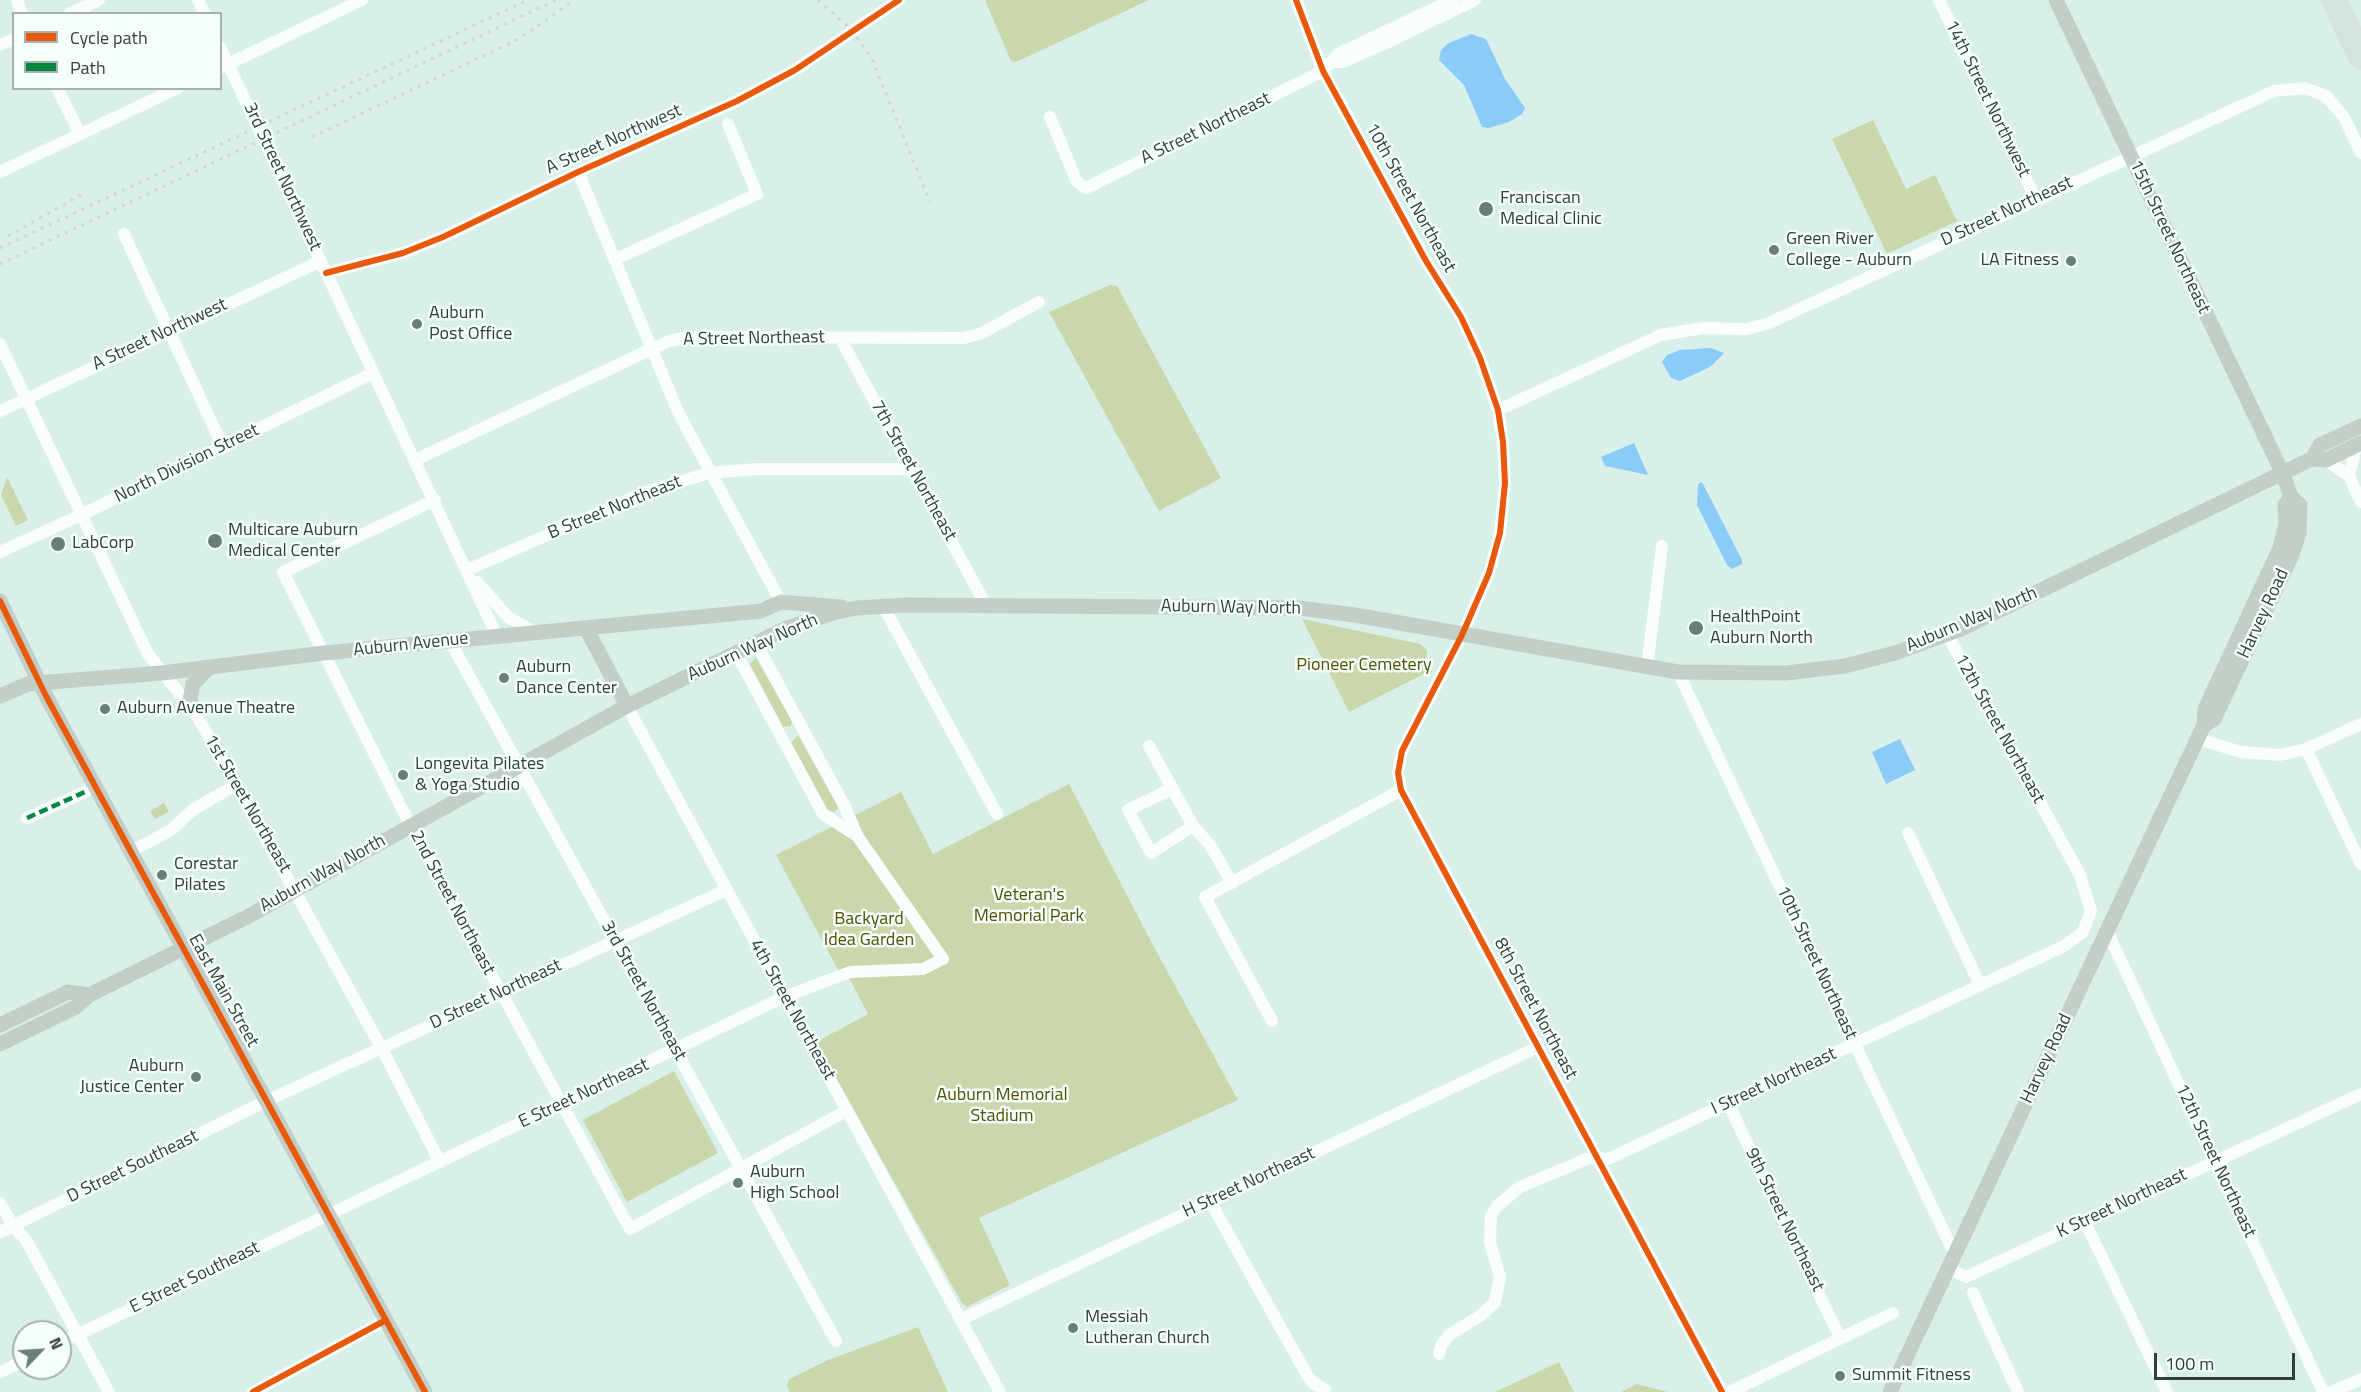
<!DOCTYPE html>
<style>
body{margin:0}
#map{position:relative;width:2361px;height:1392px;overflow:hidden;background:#d8f0e9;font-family:"Titillium Web",sans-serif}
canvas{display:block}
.legend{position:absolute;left:12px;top:12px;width:210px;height:78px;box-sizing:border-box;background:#f5fefb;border:2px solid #a5b2ae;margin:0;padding:8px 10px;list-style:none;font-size:18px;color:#2e403b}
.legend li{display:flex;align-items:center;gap:12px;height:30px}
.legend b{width:30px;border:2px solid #a5b2ae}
.north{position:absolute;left:12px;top:1320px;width:60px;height:60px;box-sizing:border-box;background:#f5fefb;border:2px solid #a5b2ae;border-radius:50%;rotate:65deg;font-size:16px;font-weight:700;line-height:24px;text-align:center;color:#2e403b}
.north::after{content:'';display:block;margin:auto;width:21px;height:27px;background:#6a7e78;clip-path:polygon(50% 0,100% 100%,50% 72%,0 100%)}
.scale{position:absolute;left:2154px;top:1353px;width:141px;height:27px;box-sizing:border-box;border:3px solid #2e403b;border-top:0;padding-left:8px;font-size:18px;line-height:21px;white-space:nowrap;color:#2e403b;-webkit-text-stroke:4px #f5fefb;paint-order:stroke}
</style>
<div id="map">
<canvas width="2361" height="1392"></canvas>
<ul class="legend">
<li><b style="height:8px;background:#e8590c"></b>Cycle path</li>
<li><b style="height:8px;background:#00873e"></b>Path</li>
</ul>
<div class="north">N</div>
<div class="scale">100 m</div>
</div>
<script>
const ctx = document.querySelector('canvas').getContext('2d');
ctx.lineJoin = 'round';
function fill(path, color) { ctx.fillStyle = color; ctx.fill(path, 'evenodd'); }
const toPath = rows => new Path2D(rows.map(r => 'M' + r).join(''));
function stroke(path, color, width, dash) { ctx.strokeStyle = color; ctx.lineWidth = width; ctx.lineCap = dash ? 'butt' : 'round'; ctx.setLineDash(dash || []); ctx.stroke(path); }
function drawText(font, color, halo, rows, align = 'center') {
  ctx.font = font + ' "Titillium Web",sans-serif'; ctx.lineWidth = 5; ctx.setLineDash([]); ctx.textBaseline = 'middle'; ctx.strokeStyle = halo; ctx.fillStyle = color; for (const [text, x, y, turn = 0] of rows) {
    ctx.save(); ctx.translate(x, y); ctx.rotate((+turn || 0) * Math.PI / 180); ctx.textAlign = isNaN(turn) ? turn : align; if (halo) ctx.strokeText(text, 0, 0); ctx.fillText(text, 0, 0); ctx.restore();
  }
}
const green = toPath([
 [985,0,1149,0,1016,62,1011,61],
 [1873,120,1906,189,1935,175,1957,221,1887,254,1832,139],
 [1110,285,1117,286,1221,478,1159,511,1049,312],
 [7,477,28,520,16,526,1,495],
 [1302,619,1420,644,1427,650,1426,673,1349,712],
 [756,658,792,720,791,726,783,727,750,664],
 [798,735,837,805,838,809,834,812,827,810,791,743],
 [1069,784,1155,949,1238,1100,979,1218,1010,1285,967,1307,962,1303,816,1042,868,1014,849,978,843,979,776,855,901,792,933,854],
 [164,803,169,812,155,819,150,811],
 [674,1071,718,1153,627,1202,583,1120],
 [918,1327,948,1392,790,1392,787,1386,789,1379,828,1360],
 [1559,1362,1574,1392,1495,1392],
 [1637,1384,1668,1392,1621,1392]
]);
const water = toPath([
 [1471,34,1486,39,1505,79,1525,108,1522,114,1509,122,1489,128,1482,127,1464,85,1439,60,1441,50,1449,43],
 [1711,348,1724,353,1710,367,1680,381,1671,378,1662,362,1667,355,1680,350],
 [1634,443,1648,475,1605,466,1601,457],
 [1702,482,1742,560,1742,564,1732,569,1727,565,1697,505,1698,484],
 [1900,739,1915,770,1886,784,1872,752]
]);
const taxiway = toPath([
 [2334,0,2361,57]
]);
const minor = toPath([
 [17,0,22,14],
 [198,0,205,14],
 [1296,0,1323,71,1426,261,1461,317,1480,358,1498,410,1503,442,1505,483,1500,533,1489,573,1462,635,1402,751,1398,773,1401,790,1722,1392],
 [1939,0,2036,199],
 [69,14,99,0],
 [0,45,14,39],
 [220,47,497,636],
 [1332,62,1342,62,1384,44,1475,0],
 [220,68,362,0],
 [57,88,80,134],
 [1050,117,1077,182,1086,188,1323,71,1338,54,1452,0],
 [0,172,178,88],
 [578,172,679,414,781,602],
 [124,234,223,447],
 [616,259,757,194,728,124],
 [326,273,403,253,443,237,578,172,737,101,795,70,899,0],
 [840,338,986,605],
 [0,344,148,654,195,713,215,747,382,1049,440,1162],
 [1498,410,1661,335,1703,328,1747,329,1769,323,2274,91,2305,88,2326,96,2344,117,2361,153],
 [0,411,321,261],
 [415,460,669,341,690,337,964,338,982,333,1039,302],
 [2326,460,2349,476,2356,446],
 [2349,476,2361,502],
 [435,500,283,572,410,825,630,1229,846,1111],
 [0,552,81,515,373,373],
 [467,570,646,492,709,473,757,469,912,469],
 [477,582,508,617,536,633],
 [883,606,997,814],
 [450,641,836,1341],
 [736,653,823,814,857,836],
 [1647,667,1662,546],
 [1678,672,1955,1255],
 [627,706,1000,1392],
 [2198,739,2241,752,2280,755,2306,749,2361,724],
 [1149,746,1193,826,1210,845,1232,883],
 [2306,749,2361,864],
 [1172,789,1128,810,1151,853,1193,826],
 [27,818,87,791],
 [1908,833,1980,985],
 [130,852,171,830,194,809,236,785],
 [2107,931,2323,1392],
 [1272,1021,1205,897,1401,790],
 [1728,1103,1840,1338],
 [1210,1201,1307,1375,1313,1383,1325,1390],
 [0,1203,13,1226,26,1240,109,1392],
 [2085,1222,2167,1392],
 [0,1232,266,1101,726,890],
 [1948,1268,1966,1277,2361,1094],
 [1973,1293,2018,1392],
 [960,1320,1538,1047],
 [60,1343,784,997,850,972,923,969,943,959,858,837,843,803,756,643],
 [1439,1354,1441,1346,1449,1335,1480,1316,1495,1302,1500,1277,1490,1242,1491,1216,1497,1206,1520,1187,1589,1158,1608,1159,2064,946,2083,932,2091,911,2080,875,1947,634],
 [0,1372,24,1361],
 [253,1392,386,1320],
 [1730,1392,1893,1313],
 [2332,1392,2361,1379]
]);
const major = toPath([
 [2056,0,2283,474,2291,497,2300,505,2299,533,2291,557,2214,719,2204,725],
 [2312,459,2320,445,2361,426],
 [0,601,46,696,425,1392],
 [586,628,627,706],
 [0,696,28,684,38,683,162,673,324,653,761,611,781,602,841,607],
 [189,706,193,684,209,667],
 [0,1025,68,992,89,995],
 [0,1044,76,1007,89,995,247,917,627,706,787,628,833,613,857,608,907,605,1298,608,1355,615,1678,672,1786,673,1845,666,1895,653,1961,629,2301,464,2312,459,2326,460,2361,443],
 [1890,1392,2204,725,2205,709,2280,548,2286,525,2285,505,2291,497]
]);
const rail = toPath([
 [818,0,852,30,872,59,930,202],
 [312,137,519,39,574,0],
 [8,236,84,193],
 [0,248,528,0],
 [0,264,556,0]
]);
const quiet = toPath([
 [27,818,87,791]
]);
const cycleway = toPath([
 [1296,0,1323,71,1426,261,1461,317,1480,358,1498,410,1503,442,1505,483,1500,533,1489,573,1462,635,1402,751,1398,773,1401,790,1722,1392],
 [326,273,403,253,443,237,578,172,737,101,795,70,899,0],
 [0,601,46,696,425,1392],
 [253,1392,386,1320]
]);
const markers = [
 [1486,209,8,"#6a7e78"],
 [1774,250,6,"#6a7e78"],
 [2071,261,6,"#6a7e78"],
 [417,324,6,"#6a7e78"],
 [215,541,8,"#6a7e78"],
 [58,544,8,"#6a7e78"],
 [1696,628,8,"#6a7e78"],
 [504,678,6,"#6a7e78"],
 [105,709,6,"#6a7e78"],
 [403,775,6,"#6a7e78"],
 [162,875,6,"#6a7e78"],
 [196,1077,6,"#6a7e78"],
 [738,1183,6,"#6a7e78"],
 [1073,1328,6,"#6a7e78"],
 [1840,1376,6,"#6a7e78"]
];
const streetNames = [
 ["14th Street Northwest",1987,99,64],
 ["A Street Northeast",1206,129,-26],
 ["A Street Northwest",614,140,-24],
 ["3rd Street Northwest",282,177,65],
 ["10th Street Northeast",1410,198,61],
 ["D Street Northeast",2007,212,-25],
 ["15th Street Northeast",2169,237,65],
 ["A Street Northwest",160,335,-25],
 ["A Street Northeast",754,339,-1],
 ["North Division Street",187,464,-26],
 ["7th Street Northeast",913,471,61],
 ["B Street Northeast",615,508,-22],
 ["Auburn Way North",1231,608,1],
 ["Harvey Road",2264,614,-65],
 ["Auburn Way North",1972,620,-23],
 ["Auburn Avenue",411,645,-6],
 ["Auburn Way North",753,648,-24],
 ["12th Street Northeast",1999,729,61],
 ["1st Street Northeast",247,804,60],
 ["Auburn Way North",323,874,-29],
 ["2nd Street Northeast",452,903,62],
 ["10th Street Northeast",1816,963,65],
 ["East Main Street",223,991,61],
 ["3rd Street Northeast",643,991,61],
 ["D Street Northeast",496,995,-25],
 ["8th Street Northeast",1535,1009,62],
 ["4th Street Northeast",792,1010,61],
 ["Harvey Road",2047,1059,-65],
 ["I Street Northeast",1774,1082,-25],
 ["E Street Northeast",584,1094,-25],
 ["12th Street Northeast",2215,1161,65],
 ["D Street Southeast",133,1167,-26],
 ["H Street Northeast",1249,1183,-25],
 ["K Street Northeast",2122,1204,-25],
 ["9th Street Northeast",1784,1220,64],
 ["E Street Southeast",195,1278,-26]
];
const poiNames = [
 ["Franciscan",1500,199],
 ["Medical Clinic",1500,220],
 ["Green River",1786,240],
 ["College - Auburn",1786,261],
 ["LA Fitness",2059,261,"right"],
 ["Auburn",429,314],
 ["Post Office",429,335],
 ["Multicare Auburn",228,531],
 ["Medical Center",228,552],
 ["LabCorp",72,544],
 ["HealthPoint",1710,618],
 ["Auburn North",1710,639],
 ["Auburn",516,668],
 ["Dance Center",516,689],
 ["Auburn Avenue Theatre",117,709],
 ["Longevita Pilates",415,765],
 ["& Yoga Studio",415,786],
 ["Corestar",174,865],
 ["Pilates",174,886],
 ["Auburn",184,1067,"right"],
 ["Justice Center",184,1088,"right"],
 ["Auburn",750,1173],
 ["High School",750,1194],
 ["Messiah",1085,1318],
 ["Lutheran Church",1085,1339],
 ["Summit Fitness",1852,1376]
];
const parkNames = [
 ["Pioneer Cemetery",1364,666],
 ["Veteran's",1029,896],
 ["Memorial Park",1029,917],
 ["Backyard",869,920],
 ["Idea Garden",869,941],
 ["Auburn Memorial",1002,1096],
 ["Stadium",1002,1117]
];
fill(green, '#cad7ab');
fill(water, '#8accf7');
stroke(taxiway, '#d4e3df', 26);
stroke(minor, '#f9fdfc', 12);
stroke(major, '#c2cec6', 15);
stroke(rail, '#d0d6d5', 3, [3, 6]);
stroke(quiet, '#00873e', 4.5, [9, 4.5]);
stroke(cycleway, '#e8590c', 6);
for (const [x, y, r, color] of markers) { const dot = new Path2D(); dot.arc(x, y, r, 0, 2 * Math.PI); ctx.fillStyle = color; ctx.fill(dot); stroke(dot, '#f5fefb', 2); }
drawText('18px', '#2e403b', '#f5fefb', streetNames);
drawText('18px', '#2e403b', '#f5fefb', poiNames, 'left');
drawText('18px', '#515201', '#f5fefb', parkNames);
</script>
